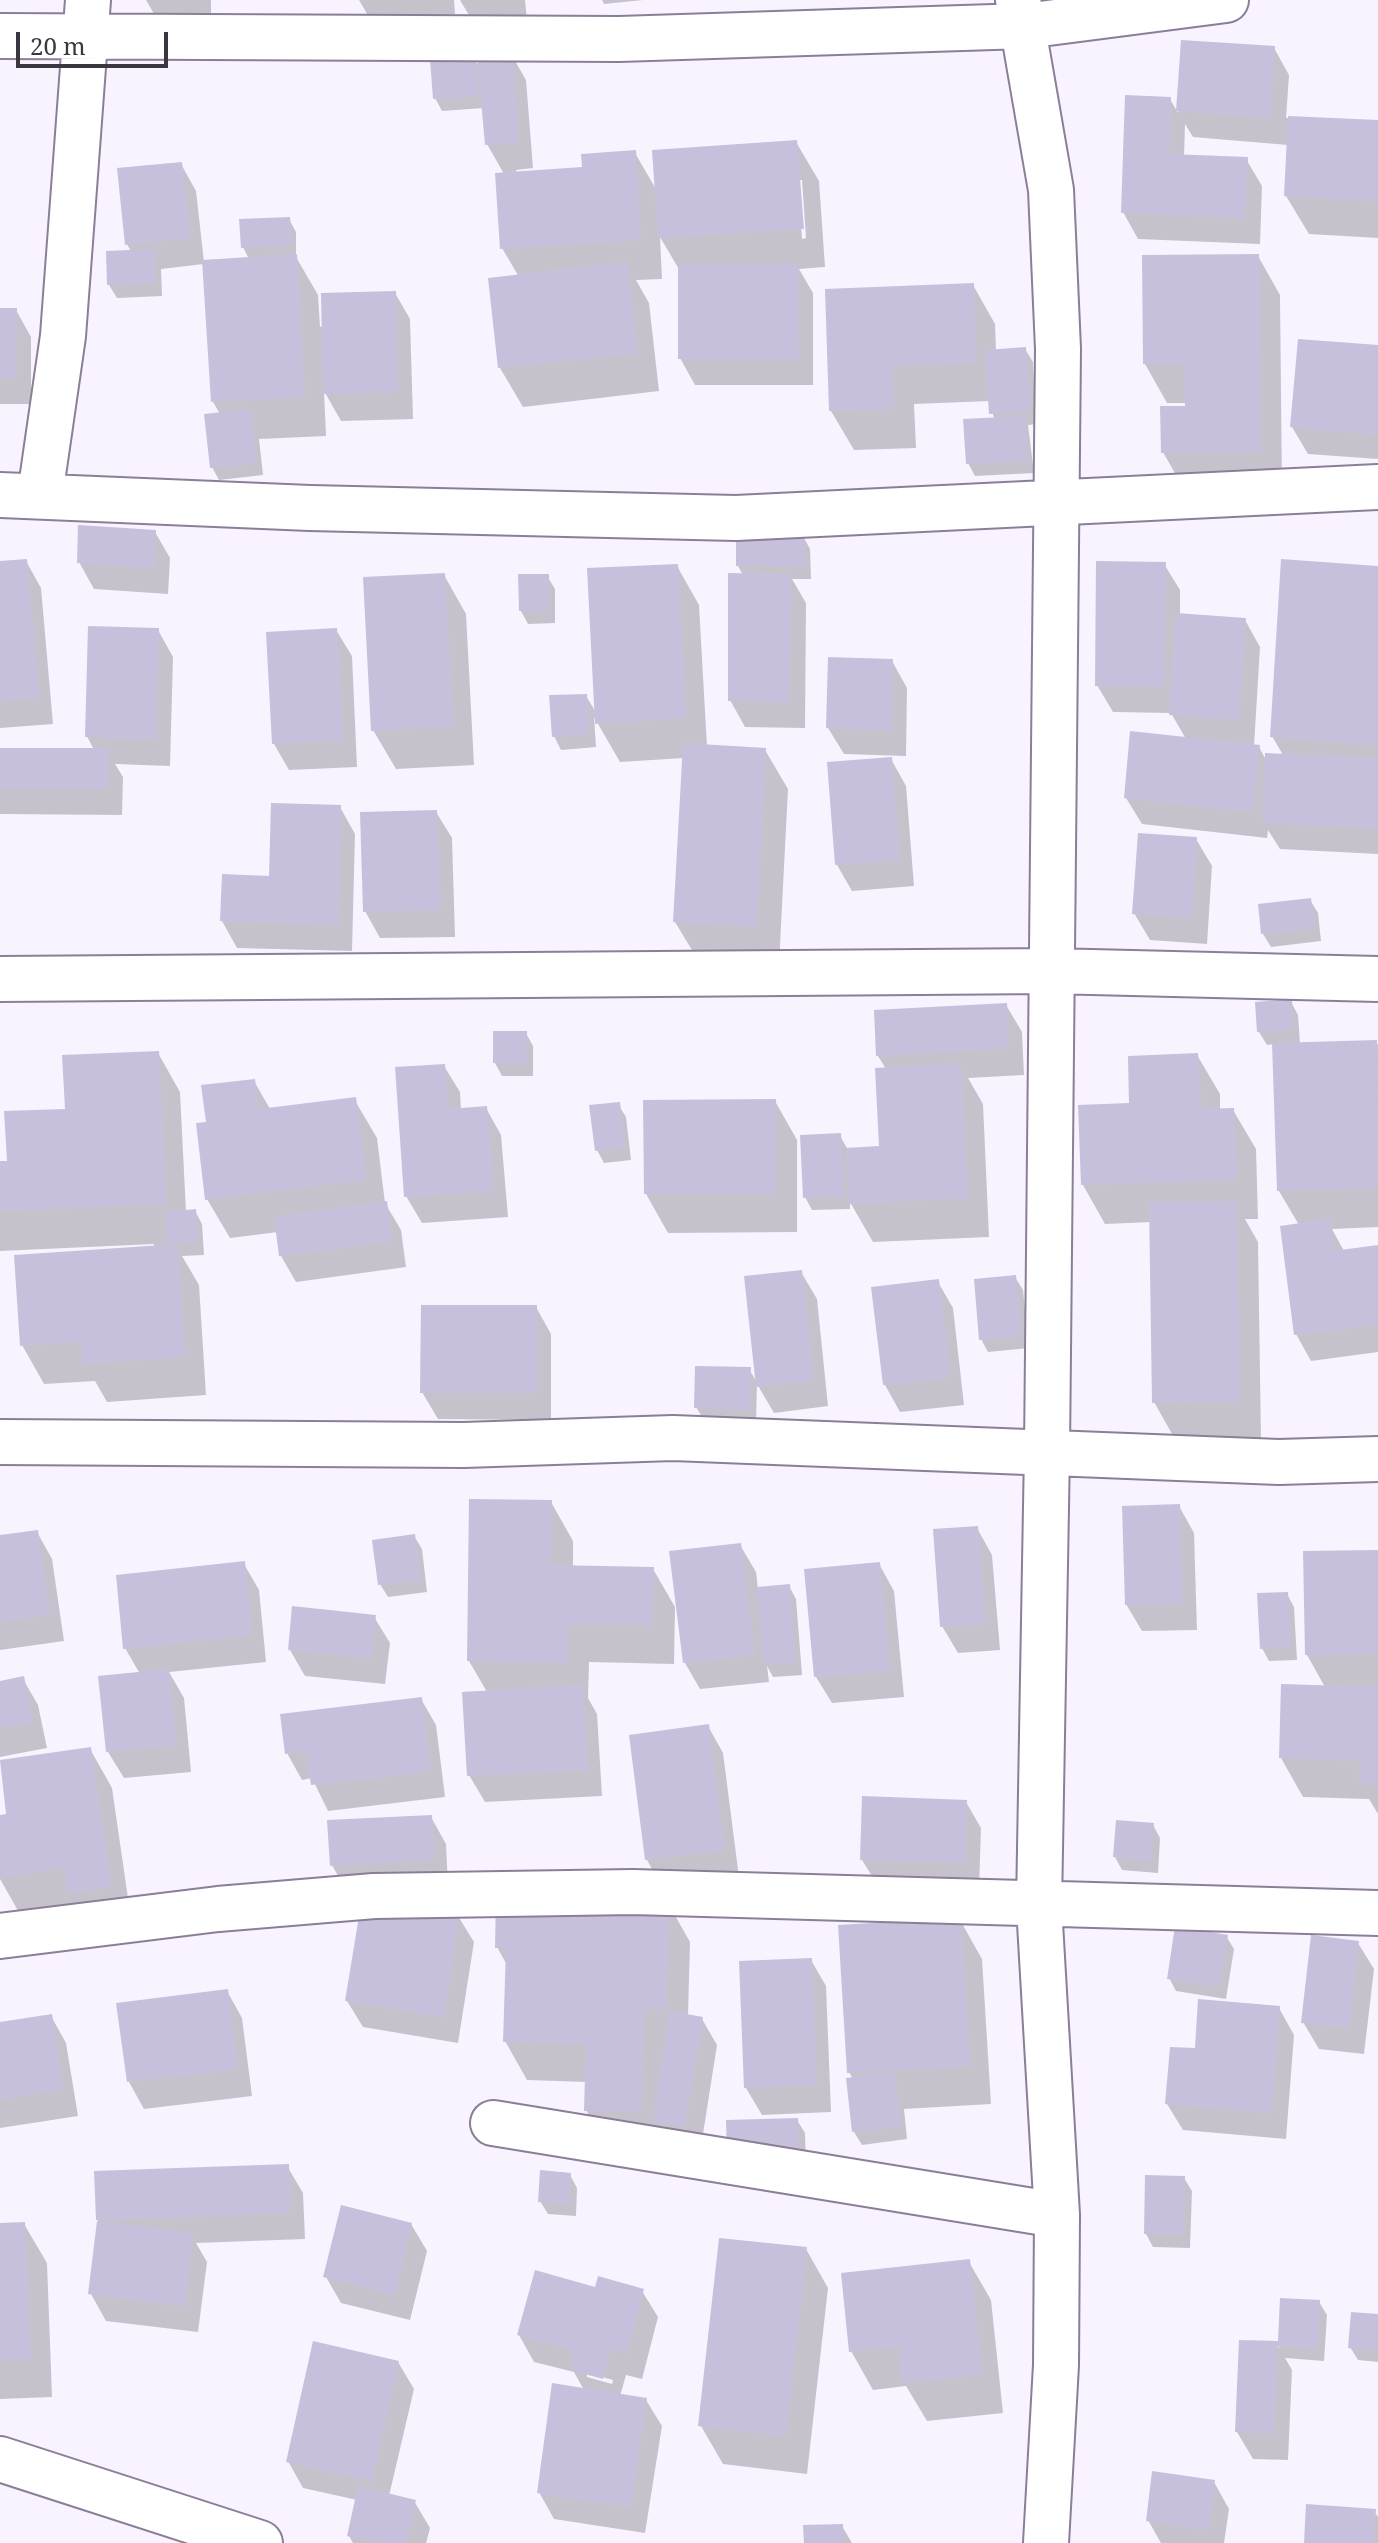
<!DOCTYPE html>
<style>
body{margin:0}
#map{position:relative;width:1378px;height:2543px;overflow:hidden;background:#f8f3fe;font-family:"Noto Serif",serif}
canvas{display:block}
.scale{position:absolute;left:16px;top:32px;width:152px;height:36px;box-sizing:border-box;border:4px solid #3b3640;border-top:0;padding-left:10px;font-size:24px;line-height:28px;white-space:nowrap;color:#3b3640;-webkit-text-stroke:6px #fff;paint-order:stroke}
</style>
<div id="map">
<canvas width="1378" height="2543"></canvas>
<div class="scale">20 m</div>
</div>
<script>
const ctx = document.querySelector('canvas').getContext('2d');
ctx.lineJoin = 'round';
function fill(path, color) { ctx.fillStyle = color; ctx.fill(path, 'evenodd'); }
const toPath = rows => new Path2D(rows.map(r => 'M' + r).join(''));
function stroke(path, color, width, dash) { ctx.strokeStyle = color; ctx.lineWidth = width; ctx.lineCap = dash ? 'butt' : 'round'; ctx.setLineDash(dash || []); ctx.stroke(path); }
const shadow = toPath([
 [146,0,211,0,211,16,156,17],
 [359,0,454,0,455,14,373,24],
 [460,0,525,0,527,19,473,22],
 [602,0,643,0,604,4],
 [1182,42,1274,48,1289,75,1286,118,1378,122,1378,238,1309,234,1286,196,1288,145,1193,137,1185,124,1184,157,1246,159,1262,186,1260,244,1138,239,1123,212,1170,99,1178,113],
 [511,54,526,80,533,168,516,170,517,173,584,169,635,153,657,191,796,142,819,181,825,267,799,269,813,293,813,385,695,385,680,358,680,271,660,237,662,279,636,280,649,303,659,391,523,407,500,368,519,277,502,248,504,174,487,144,484,108,442,111,435,98,475,60,481,70],
 [798,180,802,180,806,238,802,239],
 [181,164,196,191,204,262,249,259,243,247,289,219,296,232,296,257,318,295,320,327,395,293,410,319,413,419,341,421,324,391,326,436,259,439,263,475,219,480,212,467,220,414,213,402,204,264,161,269,162,296,117,298,109,285,131,252,127,244],
 [1258,256,1280,295,1282,490,1185,491,1163,452,1187,403,1167,403,1145,364],
 [973,285,995,324,996,351,1025,349,1033,362,1036,424,1028,425,1034,473,975,476,968,463,994,419,990,401,914,404,916,448,854,450,831,411],
 [0,310,16,310,31,337,31,404,0,404],
 [1378,347,1378,459,1308,454,1292,427],
 [155,532,170,558,168,594,94,589,79,562],
 [803,536,810,549,811,579,792,579,806,603,805,728,745,727,730,700,743,575,738,566],
 [26,561,41,588,53,724,0,728,0,563],
 [1164,564,1180,590,1180,616,1245,620,1260,647,1254,746,1259,747,1266,760,1283,755,1272,736,1378,568,1378,854,1280,849,1268,830,1267,838,1142,824,1126,798,1186,739,1171,713,1113,712,1097,685],
 [677,566,699,605,707,747,765,750,788,789,779,965,698,960,675,922,684,758,620,762,594,717,596,747,561,750,554,736,586,696,597,714],
 [444,575,466,614,474,765,396,769,373,730],
 [547,576,555,589,555,623,528,624,521,611],
 [158,630,173,657,170,766,115,764,123,777,122,815,0,814,0,750,94,750,87,736],
 [336,630,352,656,357,767,289,770,274,744],
 [892,661,907,688,906,756,844,754,828,728],
 [891,759,906,786,914,886,852,891,837,865],
 [340,807,355,834,352,951,237,948,222,921,271,878],
 [436,812,452,838,455,937,380,938,365,911],
 [1196,839,1212,866,1207,944,1150,940,1134,913],
 [1310,900,1318,913,1321,941,1271,947,1263,934],
 [1291,1002,1298,1015,1300,1044,1376,1042,1378,1045,1378,1227,1332,1229,1344,1251,1378,1247,1378,1352,1311,1361,1296,1334,1299,1225,1279,1191,1274,1044,1267,1045,1259,1032],
 [1006,1005,1022,1032,1024,1075,968,1078,983,1104,989,1237,873,1242,850,1202,850,1209,812,1210,805,1197,840,1136,848,1150,881,1148,886,1069,878,1056],
 [526,1033,533,1046,533,1076,502,1076,495,1063],
 [158,1053,180,1092,186,1212,195,1211,202,1224,204,1255,182,1256,199,1285,206,1395,107,1402,95,1381,44,1384,22,1345,154,1248,154,1244,0,1251,0,1163,9,1163,67,1111],
 [1197,1055,1220,1094,1220,1111,1233,1110,1256,1149,1258,1219,1245,1219,1258,1242,1261,1440,1176,1441,1154,1402,1151,1222,1105,1224,1083,1185,1131,1105],
 [444,1066,460,1092,461,1110,486,1108,501,1135,508,1217,422,1223,406,1196],
 [254,1081,270,1109,354,1099,377,1138,385,1203,401,1230,406,1267,296,1282,281,1256,278,1232,230,1238,207,1199,208,1124],
 [775,1101,797,1140,797,1232,668,1233,646,1194],
 [618,1104,626,1117,631,1160,604,1163,597,1150],
 [801,1272,817,1299,828,1406,774,1413,757,1384,756,1422,704,1420,696,1407,749,1369,758,1384],
 [1015,1277,1023,1290,1029,1348,988,1352,981,1339],
 [938,1282,953,1308,964,1405,900,1412,885,1385,873,1289],
 [536,1307,551,1334,551,1420,438,1419,422,1392],
 [551,1502,573,1541,573,1567,653,1569,675,1607,674,1664,589,1662,588,1698,597,1714,602,1796,485,1802,469,1775,487,1692,469,1661],
 [1179,1506,1194,1533,1197,1630,1142,1631,1126,1604],
 [977,1528,992,1555,1000,1650,958,1653,942,1626],
 [37,1532,52,1559,64,1641,0,1650,0,1537],
 [414,1536,422,1549,427,1592,388,1597,380,1584],
 [740,1545,756,1572,758,1589,789,1586,796,1599,802,1675,773,1677,767,1666,769,1682,700,1689,685,1663],
 [1378,1552,1378,1814,1369,1799,1303,1797,1281,1758,1325,1687,1307,1655],
 [244,1564,259,1590,266,1662,169,1672,184,1698,191,1772,124,1778,108,1752,140,1674,125,1648],
 [879,1564,894,1591,904,1697,832,1703,816,1677],
 [1287,1594,1294,1607,1297,1660,1269,1661,1262,1648],
 [374,1617,390,1643,385,1684,305,1676,290,1650],
 [23,1679,38,1705,47,1748,0,1757,0,1683],
 [421,1699,436,1725,445,1797,328,1811,312,1778,302,1780,287,1753],
 [708,1726,723,1753,739,1877,662,1887,647,1860,631,1736],
 [90,1749,112,1788,132,1926,21,1916,0,1879,0,1817,9,1816],
 [966,1802,981,1828,979,1889,878,1886,862,1860],
 [431,1817,446,1844,448,1886,347,1892,332,1865],
 [1153,1825,1160,1838,1158,1873,1122,1870,1115,1857],
 [668,1903,690,1942,688,2016,702,2019,717,2045,700,2153,608,2149,586,2110,587,2082,527,2080,505,2041,507,1965,497,1947],
 [458,1916,474,1942,458,2043,363,2027,347,2001],
 [960,1920,982,1959,991,2104,904,2109,907,2139,862,2145,854,2132,853,2079,849,2072],
 [1226,1936,1234,1949,1226,1999,1176,1991,1169,1978],
 [1358,1943,1374,1969,1364,2054,1319,2049,1303,2022],
 [811,1960,826,1986,831,2112,762,2115,746,2088],
 [227,1991,242,2018,252,2096,144,2109,129,2082,118,2004],
 [1279,2008,1294,2035,1286,2139,1183,2130,1167,2104,1197,2051],
 [51,2016,66,2043,78,2116,0,2128,0,2024],
 [797,2120,805,2133,806,2164,728,2122],
 [287,2166,303,2193,305,2239,196,2243,207,2262,198,2332,106,2321,91,2294,98,2219],
 [570,2175,577,2188,576,2216,548,2214,540,2201],
 [1184,2178,1192,2191,1190,2248,1153,2247,1146,2234],
 [24,2224,47,2263,52,2397,0,2399,0,2225],
 [411,2224,427,2251,410,2320,341,2303,326,2277],
 [806,2249,828,2288,807,2474,723,2464,701,2426],
 [969,2262,991,2300,1003,2413,927,2421,906,2386,873,2390,851,2351],
 [596,2289,642,2291,658,2317,642,2379,626,2375,620,2396,646,2400,662,2426,645,2533,554,2519,539,2492,584,2390,574,2372,534,2362,519,2335],
 [587,2373,613,2380,612,2384,587,2377],
 [1282,2300,1319,2302,1327,2315,1324,2361,1285,2358,1292,2370,1288,2460,1253,2459,1237,2432,1276,2343,1279,2348],
 [1378,2316,1378,2362,1358,2360,1350,2347],
 [398,2362,414,2389,389,2496,414,2501,430,2528,426,2543,353,2543,349,2536,357,2500,303,2488,288,2461],
 [1214,2482,1229,2509,1224,2543,1161,2543,1148,2520],
 [1374,2511,1378,2517,1378,2543,1306,2543],
 [842,2526,852,2543,806,2543]
]);
const building = toPath([
 [1181,40,1275,46,1270,118,1176,111],
 [512,52,519,142,485,145,477,55],
 [476,58,479,96,433,99,430,60],
 [1125,95,1171,97,1169,154,1248,157,1245,218,1121,213],
 [1288,116,1378,120,1378,201,1284,196],
 [797,140,804,229,658,238,652,150],
 [636,150,641,240,500,249,495,173,582,167,581,154],
 [182,162,190,238,125,245,117,168],
 [290,217,292,245,241,248,239,219],
 [154,249,156,283,107,285,106,251],
 [297,254,305,397,211,402,202,260],
 [1259,254,1261,452,1161,453,1160,406,1185,406,1184,364,1143,364,1142,255],
 [627,262,638,353,498,368,488,278],
 [678,264,798,264,799,359,678,359],
 [974,283,976,363,893,366,894,409,829,411,825,289],
 [396,291,398,392,323,394,321,293],
 [0,308,17,308,17,378,0,378],
 [1298,339,1378,345,1378,435,1290,427],
 [1026,347,1030,412,989,414,985,350],
 [251,409,257,463,210,468,204,414],
 [1025,416,1028,461,966,464,963,419],
 [78,525,156,530,154,568,77,563],
 [736,534,804,534,805,566,736,566],
 [27,559,39,698,0,701,0,561],
 [1281,559,1378,566,1378,745,1270,737],
 [1096,561,1166,562,1165,687,1095,686],
 [678,564,686,718,595,724,587,568],
 [445,573,453,726,371,731,363,577],
 [728,573,791,574,790,702,728,701],
 [518,574,549,574,549,611,519,611],
 [1176,613,1246,618,1239,720,1169,715],
 [88,626,159,628,156,740,85,737],
 [337,628,343,740,272,744,266,632],
 [828,657,893,659,892,730,826,728],
 [587,694,589,734,552,737,549,695],
 [1130,731,1260,745,1253,812,1124,798],
 [683,743,766,748,757,927,673,922],
 [0,748,108,748,108,788,0,788],
 [1265,753,1378,758,1378,828,1262,823],
 [892,757,900,860,835,865,827,762],
 [271,803,341,805,338,925,220,921,222,874,269,876],
 [437,810,441,910,363,912,360,812],
 [1138,833,1197,837,1192,918,1132,914],
 [1311,898,1315,928,1261,934,1258,904],
 [1292,999,1293,1030,1257,1032,1255,1002],
 [1007,1003,1010,1048,876,1056,874,1010],
 [493,1031,527,1031,527,1064,493,1063],
 [1377,1040,1378,1188,1277,1191,1272,1043],
 [159,1051,166,1204,0,1211,0,1161,7,1161,4,1111,65,1109,62,1055],
 [1198,1053,1201,1109,1234,1108,1237,1180,1081,1185,1078,1105,1129,1103,1128,1056],
 [961,1063,968,1198,849,1204,846,1148,879,1146,875,1068],
 [445,1064,448,1109,487,1106,494,1191,404,1197,395,1067],
 [255,1079,259,1109,356,1097,366,1180,205,1200,196,1123,206,1122,201,1085],
 [776,1099,776,1194,644,1194,643,1100],
 [620,1102,625,1147,595,1151,589,1105],
 [841,1133,844,1196,803,1198,800,1135],
 [387,1201,392,1241,279,1256,274,1217],
 [1237,1201,1240,1401,1152,1403,1149,1202],
 [196,1209,198,1242,167,1243,166,1212],
 [1329,1219,1333,1251,1378,1245,1378,1324,1294,1335,1280,1226],
 [178,1244,185,1357,83,1364,81,1342,20,1346,14,1255],
 [802,1270,814,1380,756,1387,744,1276],
 [1016,1275,1022,1335,979,1340,974,1279],
 [939,1279,950,1378,883,1385,871,1287],
 [421,1305,537,1305,537,1393,420,1393],
 [695,1366,751,1367,750,1410,694,1408],
 [469,1499,552,1500,551,1565,654,1567,653,1625,567,1624,567,1663,467,1661],
 [1180,1504,1183,1604,1125,1605,1122,1506],
 [978,1526,986,1624,940,1627,933,1529],
 [38,1530,50,1615,0,1621,0,1535],
 [415,1534,421,1580,378,1585,372,1540],
 [741,1543,755,1655,683,1663,669,1551],
 [1378,1550,1378,1654,1305,1655,1303,1551],
 [245,1561,252,1635,123,1649,116,1575],
 [880,1562,890,1671,814,1677,804,1569],
 [790,1584,796,1662,764,1665,757,1587],
 [1288,1592,1291,1647,1260,1649,1257,1593],
 [292,1606,376,1615,371,1658,288,1650],
 [169,1669,177,1745,106,1752,98,1676],
 [24,1676,33,1722,0,1728,0,1681],
 [1281,1684,1378,1687,1378,1784,1358,1784,1360,1761,1279,1758],
 [583,1685,588,1770,467,1776,462,1692],
 [422,1697,431,1771,311,1785,306,1751,285,1754,280,1714],
 [709,1724,725,1850,645,1860,629,1735],
 [91,1747,111,1887,68,1893,64,1868,0,1877,0,1815,6,1814,0,1760],
 [862,1796,967,1800,965,1863,860,1860],
 [432,1815,434,1860,330,1866,327,1820],
 [1116,1820,1154,1823,1151,1861,1113,1857],
 [496,1896,669,1901,666,2009,644,2009,641,2112,584,2111,586,2044,503,2042,506,1948,495,1948],
 [362,1898,459,1914,444,2017,345,2001],
 [961,1918,970,2066,847,2073,838,1925],
 [1175,1926,1228,1935,1219,1987,1167,1979],
 [1311,1935,1359,1941,1349,2028,1301,2023],
 [812,1958,817,2085,744,2088,739,1961],
 [228,1989,238,2069,127,2082,116,2003],
 [1198,1999,1280,2006,1272,2113,1165,2104,1170,2047,1195,2048],
 [670,2011,703,2017,685,2127,653,2121],
 [52,2014,64,2089,0,2099,0,2022],
 [895,2072,901,2126,852,2132,846,2078],
 [798,2118,799,2151,727,2154,726,2120],
 [289,2164,290,2213,96,2220,94,2171],
 [540,2170,571,2173,569,2204,538,2202],
 [1145,2175,1185,2176,1184,2235,1144,2234],
 [341,2205,412,2223,395,2295,323,2277],
 [97,2221,193,2234,184,2307,88,2294],
 [25,2222,31,2359,0,2360,0,2223],
 [719,2238,807,2247,786,2436,698,2426],
 [970,2259,982,2374,902,2383,899,2346,849,2352,841,2273],
 [535,2270,595,2287,598,2276,644,2289,627,2353,611,2349,603,2379,570,2370,575,2351,517,2335],
 [1280,2298,1320,2300,1318,2348,1277,2346,1274,2434,1235,2432,1239,2340,1278,2341],
 [1351,2312,1378,2314,1378,2350,1348,2348],
 [313,2341,399,2361,372,2481,286,2462],
 [552,2383,647,2398,631,2507,537,2493],
 [1152,2471,1215,2480,1208,2530,1146,2521],
 [358,2486,416,2500,406,2543,378,2543,347,2536],
 [1306,2504,1376,2509,1373,2543,1304,2543],
 [843,2524,843,2543,804,2543,803,2525]
]);
const minor = toPath([
 [1018,0,1051,190,1058,349,1047,1450,1039,1906,1057,2215,1056,2365,1046,2543],
 [0,36,619,39,1025,26,1226,0],
 [0,495,310,508,736,518,1378,487],
 [40,495,63,336,88,0],
 [0,979,1050,971,1378,979],
 [0,1442,464,1445,673,1438,1279,1462,1378,1459],
 [0,1936,218,1909,374,1896,633,1892,1378,1913],
 [493,2123,1057,2215],
 [0,2459,260,2543]
]);
fill(shadow, '#0003');
fill(building, '#c6c0dc');
stroke(minor, '#8b7e97', 48);
stroke(minor, '#fff', 44);
</script>
